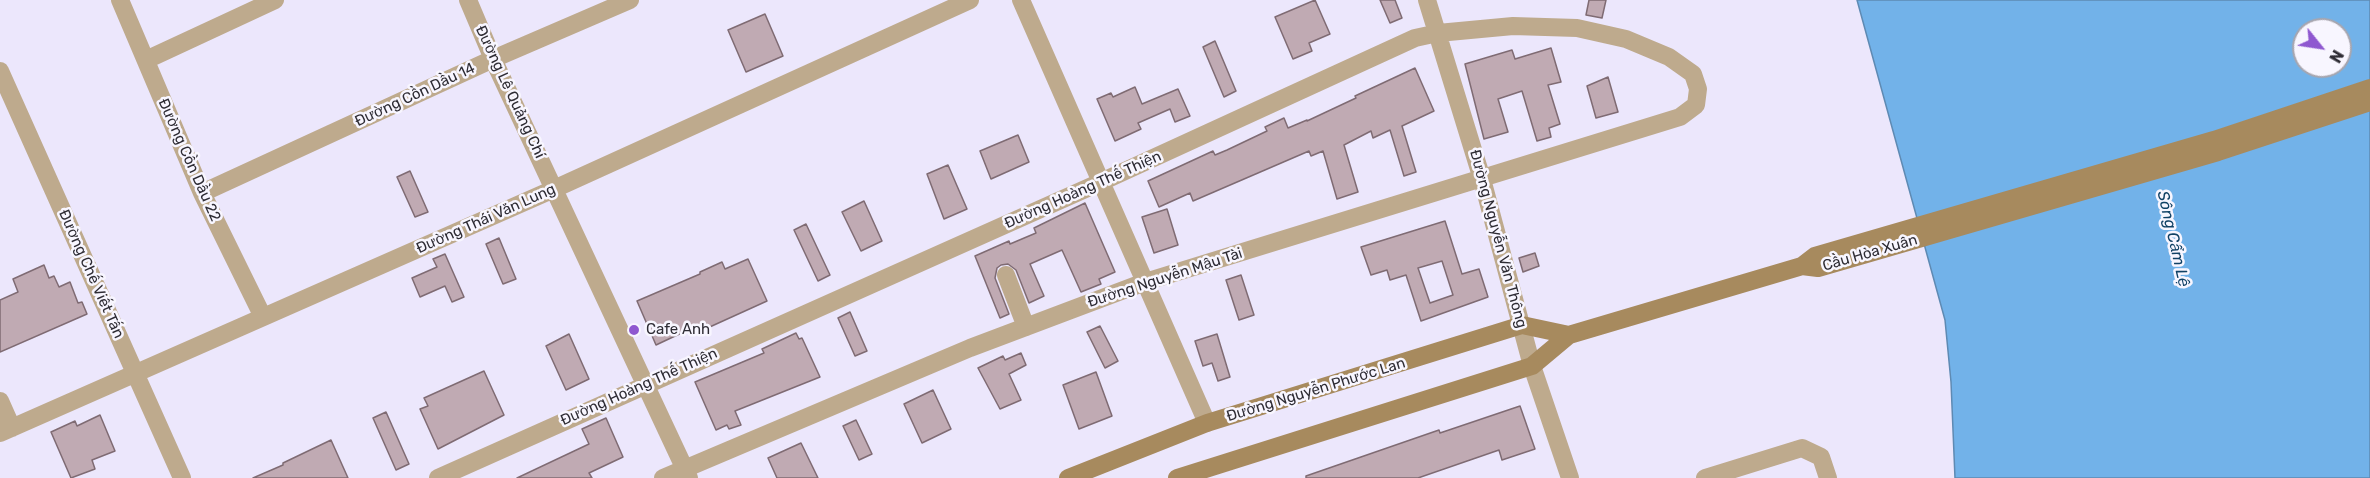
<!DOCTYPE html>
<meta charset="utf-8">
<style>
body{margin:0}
#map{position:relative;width:2370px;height:478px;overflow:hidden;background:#ece7fc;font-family:Rubik,sans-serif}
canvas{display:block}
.north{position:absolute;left:2292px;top:18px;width:60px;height:60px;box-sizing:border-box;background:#f8f6ff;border:2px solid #a7a5ae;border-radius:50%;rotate:120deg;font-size:16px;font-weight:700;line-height:24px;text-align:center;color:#2e2c34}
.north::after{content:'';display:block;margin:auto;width:21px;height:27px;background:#8f58d0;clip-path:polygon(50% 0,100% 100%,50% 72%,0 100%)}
</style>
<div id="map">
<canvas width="2370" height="478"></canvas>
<div class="north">N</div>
</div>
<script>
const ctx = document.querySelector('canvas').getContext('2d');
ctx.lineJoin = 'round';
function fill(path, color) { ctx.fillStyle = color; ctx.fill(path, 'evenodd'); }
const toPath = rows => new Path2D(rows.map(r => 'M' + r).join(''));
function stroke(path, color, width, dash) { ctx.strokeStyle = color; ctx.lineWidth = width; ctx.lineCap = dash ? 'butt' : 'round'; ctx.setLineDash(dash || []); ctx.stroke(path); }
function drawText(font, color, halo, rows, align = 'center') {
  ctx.font = font + ' Rubik,sans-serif'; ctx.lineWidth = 5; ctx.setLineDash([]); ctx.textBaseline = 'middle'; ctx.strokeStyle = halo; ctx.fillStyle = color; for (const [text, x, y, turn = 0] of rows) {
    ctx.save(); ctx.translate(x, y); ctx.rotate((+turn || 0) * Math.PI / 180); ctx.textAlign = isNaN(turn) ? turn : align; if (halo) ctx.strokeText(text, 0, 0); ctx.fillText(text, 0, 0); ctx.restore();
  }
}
const water = toPath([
 [1857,0,2370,0,2370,478,1955,478,1951,382,1945,320,1857,0],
 [2304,30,2340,30,2340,66,2304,66,2304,30]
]);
const building = toPath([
 [1315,0,1330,34,1309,43,1312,51,1293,59,1275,17,1315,0],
 [1380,0,1395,0,1402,18,1390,23,1380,0],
 [1589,0,1606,0,1602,18,1586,15,1589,0],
 [765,14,783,56,746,72,728,30,765,14],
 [1215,41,1236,91,1224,97,1203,47,1215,41],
 [1551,48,1561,82,1548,85,1560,124,1549,128,1551,137,1537,141,1522,91,1498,99,1508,132,1484,139,1465,64,1512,50,1515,59,1551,48],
 [1415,68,1434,111,1402,126,1416,172,1404,176,1390,130,1373,138,1371,131,1344,145,1358,192,1337,199,1323,151,1311,156,1309,151,1193,201,1190,193,1159,207,1148,181,1213,151,1215,155,1227,150,1267,131,1265,127,1284,118,1288,128,1307,120,1307,121,1356,98,1355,96,1415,68],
 [1608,77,1618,112,1596,118,1587,86,1608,77],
 [1135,87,1142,104,1178,89,1190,116,1175,122,1170,109,1138,123,1141,129,1115,141,1097,99,1111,93,1113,97,1135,87],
 [1018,135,1029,162,991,179,980,151,1018,135],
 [948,165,967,209,944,219,927,174,948,165],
 [410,171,428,212,415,217,397,177,410,171],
 [864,201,882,241,861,251,842,212,864,201],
 [1085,203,1115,272,1099,279,1101,284,1081,292,1062,250,1030,264,1044,296,1029,303,1016,270,1008,264,1001,265,997,268,995,278,1009,314,1000,318,975,256,1009,241,1010,244,1036,233,1034,228,1085,203],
 [1167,209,1178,245,1154,253,1142,217,1167,209],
 [1445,221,1462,274,1479,269,1488,297,1421,321,1406,275,1390,280,1387,270,1371,275,1361,247,1445,221],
 [1442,261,1453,295,1430,303,1418,268,1442,261],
 [806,224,830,275,818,281,794,230,806,224],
 [499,238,516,279,503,284,486,244,499,238],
 [1535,253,1539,266,1523,272,1519,258,1535,253],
 [445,254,464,297,452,302,445,286,420,297,412,278,437,267,433,259,445,254],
 [748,259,767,301,692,335,690,329,656,345,637,301,700,274,700,272,722,262,725,269,748,259],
 [44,265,49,278,54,276,59,287,70,282,78,303,82,302,87,314,0,352,0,300,18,292,13,279,44,265],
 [1241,275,1254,315,1239,320,1226,280,1241,275],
 [850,312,867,351,855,356,838,318,850,312],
 [1100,326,1118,361,1105,368,1087,332,1100,326],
 [796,333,799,339,802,338,820,377,735,411,741,425,729,429,727,425,716,430,695,382,764,353,762,349,796,333],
 [569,334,589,379,566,390,546,346,569,334],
 [1217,334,1230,377,1218,381,1212,363,1203,366,1195,341,1217,334],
 [1021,353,1026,365,1009,374,1021,400,1000,409,978,368,1003,356,1005,360,1021,353],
 [484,371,504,415,438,449,420,409,428,406,424,398,484,371],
 [1096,372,1112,416,1079,429,1063,385,1096,372],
 [933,390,951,429,922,443,904,404,933,390],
 [1520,406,1535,449,1502,460,1499,450,1418,478,1306,478,1306,476,1439,430,1440,433,1520,406],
 [386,412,409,464,396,470,373,418,386,412],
 [100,415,115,451,92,460,95,469,71,478,51,432,75,421,77,426,100,415],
 [606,418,623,457,589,473,592,478,517,478,589,444,582,429,606,418],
 [856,420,872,454,859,460,843,426,856,420],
 [331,440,348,478,253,478,283,465,283,463,331,440],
 [801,443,818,478,777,478,768,458,801,443]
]);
const minor = toPath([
 [120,0,202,193,263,317],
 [468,0,493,59,689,478],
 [1021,0,1207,423],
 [1427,0,1482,179,1532,366,1570,478],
 [146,60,275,0],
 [0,71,182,478],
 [202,193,493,59,630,0],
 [1006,275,1026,327],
 [0,401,12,428],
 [0,433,554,189,970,0],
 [438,478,1101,182,1415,38,1438,33,1513,26,1577,28,1626,39,1669,57,1693,74,1698,89,1696,105,1680,117,1145,282,970,348,663,478],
 [1705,478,1802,448,1821,457,1828,478]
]);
const secondary = toPath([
 [1802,266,1818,268,2218,152,2370,102],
 [1068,478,1207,423,1522,325,1569,335],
 [1177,478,1532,366,1569,335,1802,266,1815,256,2214,140,2370,88]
]);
const markers = [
 [634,330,6,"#8f58d0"]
];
const streetNames = [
 ["Đường Lê Quảng Chí",510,92,65],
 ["Đường Cồn Dầu 14",415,95,-25],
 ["Đường Cồn Dầu 22",189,160,66],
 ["Đường Hoàng Thế Thiện",1083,190,-24],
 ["Đường Thái Văn Lung",486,219,-24],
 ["Đường Nguyễn Văn Thông",1498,239,75],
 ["Cầu Hòa Xuân",1870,253,-16],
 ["Đường Chế Viết Tấn",91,274,66],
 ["Đường Nguyễn Mậu Tài",1165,278,-18],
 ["Đường Hoàng Thế Thiện",639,387,-24],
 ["Đường Nguyễn Phước Lan",1316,390,-17]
];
const poiNames = [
 ["Cafe Anh",646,330]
];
const waterNames = [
 ["Sông Cẩm Lệ",2173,239,77]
];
fill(water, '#72b2e9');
stroke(water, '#5e8ab3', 1.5);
fill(building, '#c0aab3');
stroke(building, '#7f6b73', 1.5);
stroke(minor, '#beaa8d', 18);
stroke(secondary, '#a78a5e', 18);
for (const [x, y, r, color] of markers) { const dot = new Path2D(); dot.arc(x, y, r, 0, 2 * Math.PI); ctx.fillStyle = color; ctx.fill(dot); stroke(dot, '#f8f6ff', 2); }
drawText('15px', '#2e2c34', '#f8f6ff', streetNames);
drawText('15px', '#2e2c34', '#f8f6ff', poiNames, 'left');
drawText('italic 16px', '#104165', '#f8f6ff', waterNames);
</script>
